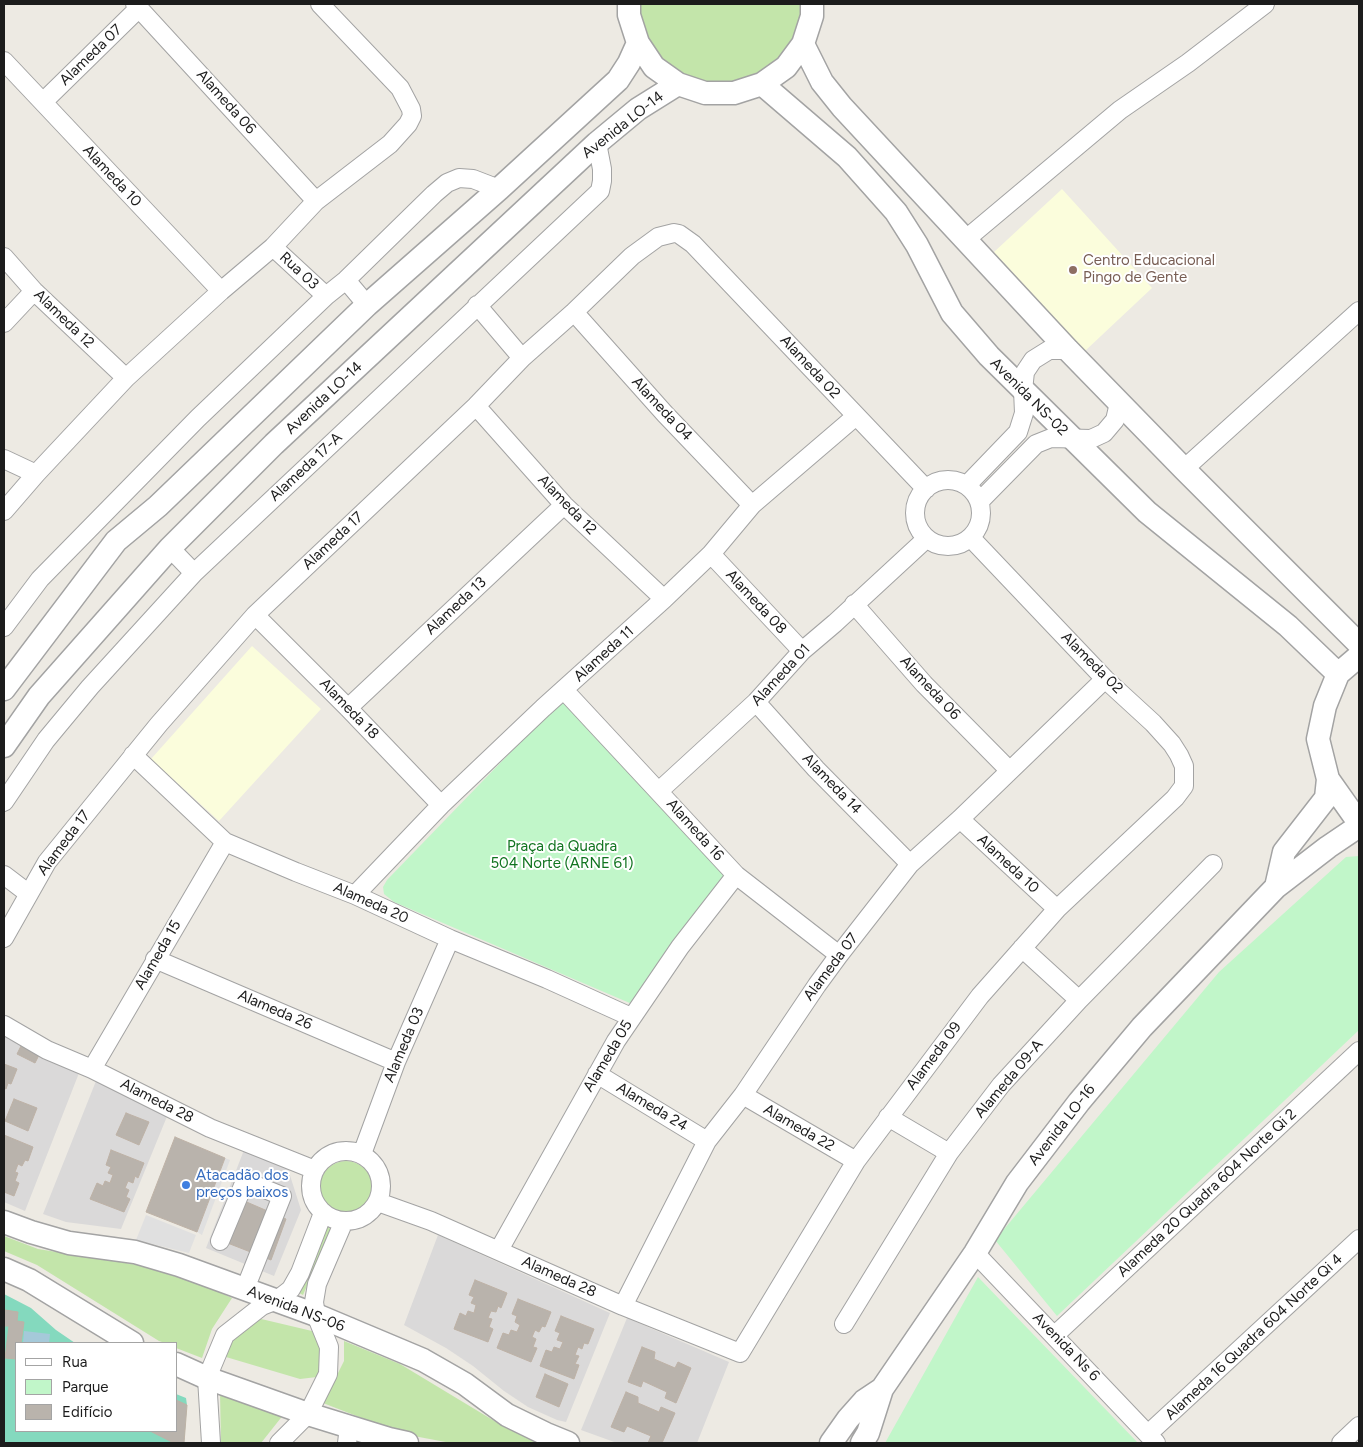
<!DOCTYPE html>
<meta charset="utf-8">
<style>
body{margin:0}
#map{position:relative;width:1363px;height:1447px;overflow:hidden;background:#edeae3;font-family:Figtree,sans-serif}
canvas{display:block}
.frame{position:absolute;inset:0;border:5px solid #1c1c1c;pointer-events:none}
.legend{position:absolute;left:15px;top:1342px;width:162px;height:90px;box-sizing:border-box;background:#fff;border:1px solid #a4a4a4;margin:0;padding:6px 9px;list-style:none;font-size:15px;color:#1c1c1c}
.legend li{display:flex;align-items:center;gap:10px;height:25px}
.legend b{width:25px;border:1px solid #a4a4a4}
</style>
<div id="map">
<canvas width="1363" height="1447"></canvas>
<div class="frame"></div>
<ul class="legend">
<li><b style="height:6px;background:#fff"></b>Rua</li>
<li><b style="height:14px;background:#c1f6c9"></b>Parque</li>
<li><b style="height:14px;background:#b9b3ac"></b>Edifício</li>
</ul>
</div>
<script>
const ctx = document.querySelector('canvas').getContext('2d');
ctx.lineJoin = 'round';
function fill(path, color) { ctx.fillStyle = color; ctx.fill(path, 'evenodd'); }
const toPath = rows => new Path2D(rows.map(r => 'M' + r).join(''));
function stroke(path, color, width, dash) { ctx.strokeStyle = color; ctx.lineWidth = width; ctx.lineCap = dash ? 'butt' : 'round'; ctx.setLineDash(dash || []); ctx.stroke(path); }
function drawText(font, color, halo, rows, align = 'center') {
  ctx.font = font + ' Figtree,sans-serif'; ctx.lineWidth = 4; ctx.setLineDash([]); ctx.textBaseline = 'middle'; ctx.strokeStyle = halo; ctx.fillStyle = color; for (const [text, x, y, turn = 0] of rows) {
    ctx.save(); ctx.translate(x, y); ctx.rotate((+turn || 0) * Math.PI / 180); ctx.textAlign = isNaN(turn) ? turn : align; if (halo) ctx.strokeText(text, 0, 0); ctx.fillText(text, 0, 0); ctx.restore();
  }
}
const residential = toPath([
 [4,1036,79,1073,25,1211,4,1202],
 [96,1081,168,1114,121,1229,66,1222,43,1214],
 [244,1150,288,1169,301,1210,274,1276,206,1248],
 [438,1235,610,1313,566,1422,557,1420,528,1407,504,1391,473,1366,446,1348,404,1325],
 [627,1318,729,1362,697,1443,617,1443,581,1430]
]);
const education = toPath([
 [1062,189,1152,288,1085,351,994,252],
 [252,646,321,709,219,821,151,759]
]);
const grass = toPath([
 [636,4,805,4,798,36,778,63,750,81,717,86,685,79,658,59,640,31],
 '320 1187a26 26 0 1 1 52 0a26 26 0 1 1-52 0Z',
 [325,1221,334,1224,303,1295,297,1292],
 [4,1236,38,1249,138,1265,206,1286,232,1298,212,1329,202,1358,176,1348,176,1343,165,1343,159,1341,37,1265,4,1251],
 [257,1318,312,1331,324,1354,317,1377,300,1379,226,1357,234,1337],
 [344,1341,400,1364,506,1428,539,1443,451,1443,403,1434,323,1403,344,1361],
 [220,1392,284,1414,261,1443,221,1443]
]);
const park = toPath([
 [563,698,728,873,632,1004,394,902,384,894,383,887,387,880],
 [1359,856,1359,1030,1057,1316,995,1240,1219,972,1346,857],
 [978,1277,1138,1443,885,1443]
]);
const pitch = toPath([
 [4,1294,31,1308,56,1330,75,1343,16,1343,16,1431,176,1431,176,1394,186,1398,187,1405,184,1443,4,1443]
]);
const parking = toPath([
 [225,1158,230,1160,202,1235,197,1232],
 [146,1215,196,1235,189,1253,136,1240]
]);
const water = toPath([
 [24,1331,50,1334,49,1343,23,1343]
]);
const building = toPath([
 [21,1046,39,1055,35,1063,17,1054,21,1046],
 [4,1064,17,1069,11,1084,8,1083,6,1089,4,1088,4,1064],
 [14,1099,37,1108,28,1131,5,1121,14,1099],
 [126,1113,149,1122,139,1145,116,1135,126,1113],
 [4,1135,33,1147,28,1161,25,1160,22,1166,18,1164,15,1172,18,1173,15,1181,19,1183,14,1196,4,1192,4,1135],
 [175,1137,225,1158,197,1232,146,1212,175,1137],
 [111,1150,144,1163,138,1178,135,1176,133,1183,128,1181,125,1188,129,1190,126,1197,130,1199,124,1212,90,1199,97,1183,103,1186,105,1181,110,1183,113,1175,108,1173,111,1167,106,1165,111,1150],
 [242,1200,286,1219,271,1260,225,1242,242,1200],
 [475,1280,507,1293,501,1308,498,1306,496,1312,491,1311,488,1318,492,1319,489,1327,493,1329,488,1342,454,1329,460,1313,466,1316,468,1311,474,1313,476,1305,471,1303,474,1297,469,1295,475,1280],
 [518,1299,551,1312,545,1327,542,1326,539,1332,535,1330,532,1337,536,1339,533,1347,537,1348,531,1362,497,1348,503,1333,509,1335,511,1330,517,1332,520,1325,515,1322,517,1316,512,1314,518,1299],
 [5,1310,18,1312,17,1321,24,1322,21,1343,16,1343,16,1359,5,1358,9,1326,4,1326,5,1310],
 [561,1316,594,1329,588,1344,584,1343,582,1349,578,1347,575,1355,579,1356,575,1364,579,1365,574,1379,540,1366,546,1350,552,1352,554,1347,560,1349,563,1342,557,1340,560,1333,555,1331,561,1316],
 [642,1347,655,1352,654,1359,675,1368,678,1362,691,1368,676,1403,665,1398,667,1392,643,1381,641,1387,628,1382,642,1347],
 [545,1374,568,1384,559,1407,536,1397,545,1374],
 [626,1392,638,1397,638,1403,659,1412,661,1407,675,1413,662,1443,648,1443,651,1436,627,1426,624,1432,611,1427,626,1392],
 [176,1400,187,1405,184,1443,172,1442,150,1431,176,1431,176,1400]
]);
const minor = toPath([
 [135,4,316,201],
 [4,61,221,291],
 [43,102,139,8],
 [965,240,1120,110,1188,63,1265,4],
 [273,247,326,296],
 [4,257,34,291,126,378],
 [346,280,367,305],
 [477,305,522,358],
 [574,312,665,414,752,505],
 [4,323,34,291],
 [476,406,564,505,664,599],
 [4,459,36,474],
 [1184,469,1359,311],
 '915 513a33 33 0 1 1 66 0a33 33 0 1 1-66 0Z',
 [967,485,1018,432,1024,413,1023,390,1025,372,1033,360,1049,350,1068,350],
 [980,501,1036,444,1051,438,1091,439,1104,433,1115,420,1119,403],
 [4,511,36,474,126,378,221,291,273,247,316,201,390,144,408,124,412,116,411,109,400,88,320,4],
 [170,548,194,573],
 [711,554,802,651],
 [854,604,924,684,1009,770],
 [255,615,348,708,441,805],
 [4,627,40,579,198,418,326,296,346,280,434,194,447,183,459,178,473,179,499,189],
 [564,690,736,875,839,955],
 [756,702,816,769,910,864],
 [348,708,564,505],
 [133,755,225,842,296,872,355,895,450,939,547,979,631,1017],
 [659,791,756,702,802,651,835,623,926,539],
 [4,802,46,740,90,687,194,573,600,191,602,181,602,169,597,143],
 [960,819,1057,909],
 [4,875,29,894],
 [355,895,441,805,543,708,664,599,711,554,752,505,856,416],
 [4,938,47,862,159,724,255,615,476,406,522,358,574,312,632,256,658,237,674,233,679,234,693,244,926,489],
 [1022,948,1079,1000],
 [155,959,396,1062],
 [4,1025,47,1050,92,1069,210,1128,315,1170],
 [92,1069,225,842],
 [597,1074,707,1141],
 [743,1095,856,1161],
 [888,1117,949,1153],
 '311 1186a35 35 0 1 1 70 0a35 35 0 1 1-70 0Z',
 [362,1154,396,1062,450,939],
 [378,1202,431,1221,623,1306,740,1353,856,1161,980,996,1057,909,1175,798,1184,786,1184,766,1179,755,1172,744,1153,723,1105,679,971,538],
 [220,1241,245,1181,282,1196,245,1289],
 [499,1250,616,1041,680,947,736,875],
 [975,1253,1156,1443],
 [623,1306,707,1141,743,1095,817,985,839,955,910,864,960,819,1105,679],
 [844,1324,949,1153,1001,1085,1079,1000,1213,864],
 [1055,1335,1359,1051],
 [1148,1434,1359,1239],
 [211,1443,207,1378,225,1335,262,1306,277,1300,291,1289,300,1273,323,1213],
 [279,1443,308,1414,328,1374,329,1347,316,1315,314,1302,317,1284,344,1221],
 [347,1443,349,1427],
 [1341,1443,1359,1426]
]);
const tertiary = toPath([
 [629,4,629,15,638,43,654,67,678,84,705,93,734,93,762,84,786,67,803,44,812,16,812,4],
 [803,44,822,82,842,107,1068,350,1184,469,1359,644],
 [762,84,847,157,896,212,917,245,952,313,989,356,1147,512,1288,626,1338,674],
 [1359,656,1338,674,1325,706,1318,739,1328,779,1359,823],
 [4,689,116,541,158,506,367,305,499,189,618,80,629,63,638,43],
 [4,746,39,696,170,548,274,444,597,143,638,109,678,84],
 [1276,887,1284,852,1326,798,1328,779],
 [4,1222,31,1232,69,1243,135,1252,179,1265,316,1315,423,1360,465,1384,507,1415,546,1434,568,1443],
 [4,1269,29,1280,132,1343],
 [176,1364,207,1378,308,1414,389,1439,407,1443],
 [831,1443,848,1419,864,1401,882,1389],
 [862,1443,868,1433,882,1389,975,1253,1017,1183,1079,1102,1142,1027,1276,887,1328,847,1359,826]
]);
const markers = [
 [1073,270,5,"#8d6e63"],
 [186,1185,5,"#3f7fe0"]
];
const streetNames = [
 ["Alameda 07",91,55,-44],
 ["Alameda 06",226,102,48],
 ["Avenida LO-14",623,125,-38],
 ["Alameda 10",112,176,47],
 ["Rua 03",299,271,43],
 ["Alameda 12",64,319,44],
 ["Alameda 02",810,367,47],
 ["Avenida NS-02",1029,397,45],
 ["Avenida LO-14",324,398,-43],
 ["Alameda 04",662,409,47],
 ["Alameda 17-A",306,467,-43],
 ["Alameda 12",567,505,46],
 ["Alameda 17",333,541,-43],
 ["Alameda 08",756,602,47],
 ["Alameda 13",456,606,-43],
 ["Alameda 11",604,654,-42],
 ["Alameda 02",1092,663,45],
 ["Alameda 01",781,675,-47],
 ["Alameda 06",930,688,47],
 ["Alameda 18",349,709,46],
 ["Alameda 14",832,784,46],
 ["Alameda 16",695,830,48],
 ["Alameda 17",64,843,-53],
 ["Alameda 10",1008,864,43],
 ["Alameda 20",371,903,24],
 ["Alameda 15",158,955,-60],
 ["Alameda 07",831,967,-53],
 ["Alameda 26",275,1010,23],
 ["Alameda 03",404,1045,-67],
 ["Alameda 05",608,1056,-59],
 ["Alameda 09",934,1056,-53],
 ["Alameda 09-A",1009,1079,-50],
 ["Alameda 28",157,1101,27],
 ["Alameda 24",652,1107,31],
 ["Avenida LO-16",1062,1125,-52],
 ["Alameda 22",799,1128,30],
 ["Alameda 20 Quadra 604 Norte Qi 2",1207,1193,-43],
 ["Alameda 28",559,1277,24],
 ["Avenida NS-06",296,1309,21],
 ["Alameda 16 Quadra 604 Norte Qi 4",1254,1337,-43],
 ["Avenida Ns 6",1066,1347,46]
];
const educationNames = [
 ["Centro Educacional",1083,261],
 ["Pingo de Gente",1083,278]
];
const parkNames = [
 ["Praça da Quadra",562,847],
 ["504 Norte (ARNE 61)",562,864]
];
const shopNames = [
 ["Atacadão dos",196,1176],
 ["preços baixos",196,1193]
];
fill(residential, '#dad9d9');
fill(education, '#fbfddc');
fill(grass, '#c3e5aa');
fill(park, '#c1f6c9');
fill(pitch, '#84d9be');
fill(parking, '#e0e0e0');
fill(water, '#a5c9d9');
fill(building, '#b9b3ac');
stroke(building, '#beb2a6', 1);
stroke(minor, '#a3a3a3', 20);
stroke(tertiary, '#a3a3a3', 25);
stroke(minor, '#fff', 18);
stroke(tertiary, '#fff', 22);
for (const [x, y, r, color] of markers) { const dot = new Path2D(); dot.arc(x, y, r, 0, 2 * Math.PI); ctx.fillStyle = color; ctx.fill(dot); stroke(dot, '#fff', 2); }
drawText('15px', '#1c1c1c', '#fff', streetNames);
drawText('15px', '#785e54', '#fff', educationNames, 'left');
drawText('15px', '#117420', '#fff', parkNames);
drawText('15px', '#366cbe', '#fff', shopNames, 'left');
</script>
